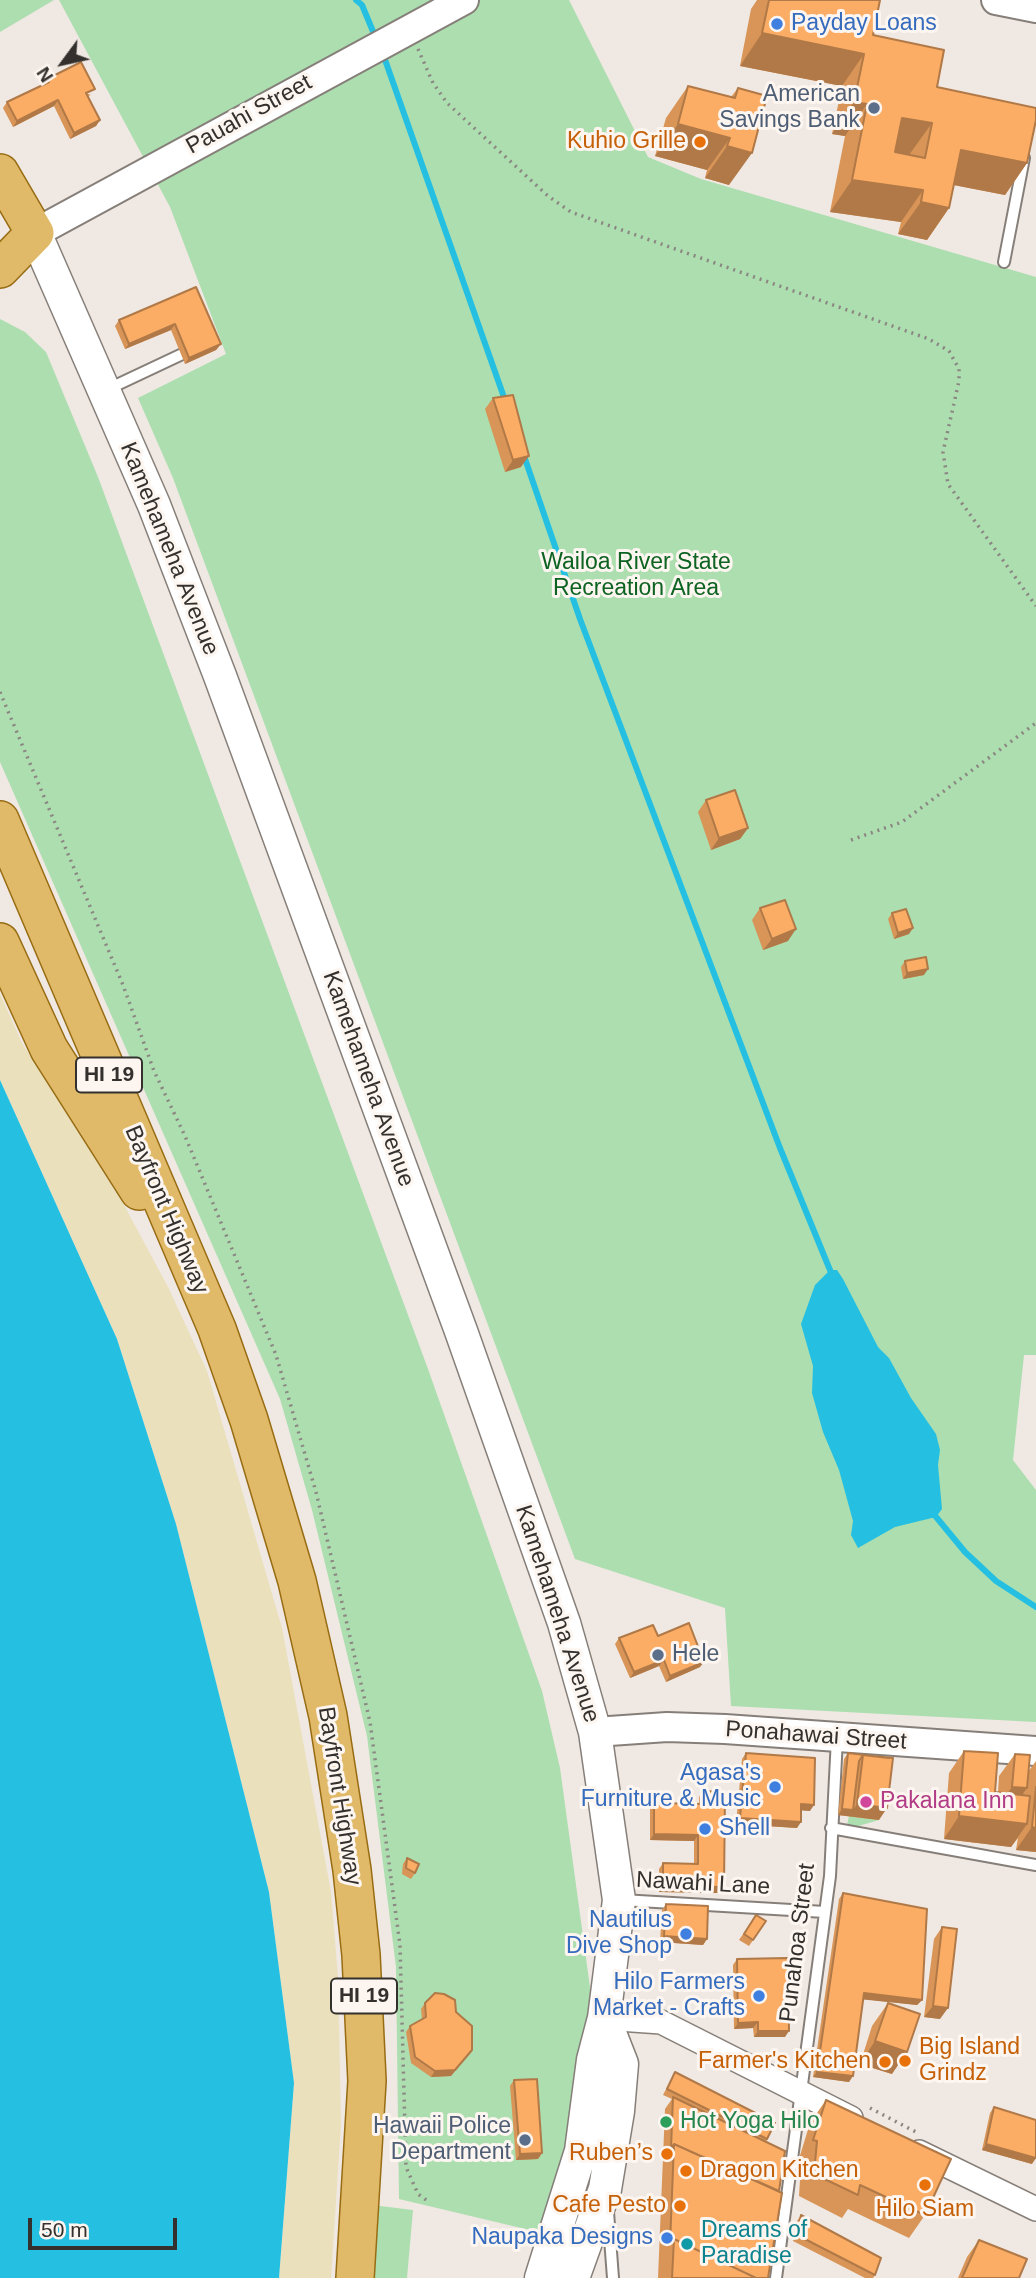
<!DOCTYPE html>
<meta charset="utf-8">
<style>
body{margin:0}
#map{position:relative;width:1036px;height:2278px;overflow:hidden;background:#f0e8e2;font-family:Helvetica,sans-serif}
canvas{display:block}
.north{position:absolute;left:28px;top:28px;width:70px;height:70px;-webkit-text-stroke:5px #fdf5ef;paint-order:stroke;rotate:237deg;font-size:19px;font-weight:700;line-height:28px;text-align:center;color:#33302d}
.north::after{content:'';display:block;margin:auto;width:24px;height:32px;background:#33302d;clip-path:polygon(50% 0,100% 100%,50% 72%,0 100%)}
.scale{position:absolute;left:28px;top:2218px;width:149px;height:32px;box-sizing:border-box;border:4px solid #33302d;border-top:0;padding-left:9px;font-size:21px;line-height:24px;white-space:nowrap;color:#33302d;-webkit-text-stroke:5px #fdf5ef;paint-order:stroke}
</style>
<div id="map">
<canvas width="1036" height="2278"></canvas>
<div class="north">N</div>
<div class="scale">50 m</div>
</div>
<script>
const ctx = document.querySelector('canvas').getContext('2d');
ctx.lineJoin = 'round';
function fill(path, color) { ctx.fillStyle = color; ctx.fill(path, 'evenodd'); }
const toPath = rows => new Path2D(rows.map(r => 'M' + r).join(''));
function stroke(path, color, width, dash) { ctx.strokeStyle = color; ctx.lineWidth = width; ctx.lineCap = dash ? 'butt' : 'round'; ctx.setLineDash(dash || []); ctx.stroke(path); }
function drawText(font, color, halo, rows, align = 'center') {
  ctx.font = font + ' Helvetica,sans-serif'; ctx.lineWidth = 6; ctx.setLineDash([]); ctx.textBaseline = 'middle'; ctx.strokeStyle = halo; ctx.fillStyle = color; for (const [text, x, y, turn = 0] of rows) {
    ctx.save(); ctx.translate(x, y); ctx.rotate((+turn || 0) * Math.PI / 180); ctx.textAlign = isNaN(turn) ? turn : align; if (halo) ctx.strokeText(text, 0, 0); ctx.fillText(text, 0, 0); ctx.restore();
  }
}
const green = toPath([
 [0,0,54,0,0,32],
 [59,0,569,0,648,157,701,179,1036,277,1036,1355,1024,1355,1013,1460,1036,1490,1036,1722,731,1706,725,1608,575,1559,173,478,138,398,226,354,170,207],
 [0,319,25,332,46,352,98,477,428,1369,542,1691,560,1768,592,2002,555,2236,399,2199,396,1967,367,1736,312,1510,280,1399,0,762],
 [849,1816,879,1820,855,1827,847,1825],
 [372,2205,413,2210,407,2278,365,2278]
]);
const sand = toPath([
 [0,994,22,1043,124,1205,168,1287,207,1371,282,1628,331,1892,338,1977,341,2124,331,2278,279,2278,294,2083,269,1892,176,1524,117,1339,0,1080]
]);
const water = toPath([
 [0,1080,117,1339,176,1524,269,1892,294,2083,279,2278,0,2278],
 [830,1270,837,1270,843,1279,878,1347,889,1358,911,1398,936,1434,940,1450,938,1465,942,1509,936,1517,895,1527,858,1548,851,1535,853,1521,839,1470,823,1432,812,1393,813,1366,801,1324,815,1285]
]);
const stream = toPath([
 [356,0,362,5,377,41],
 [383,54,506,403],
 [523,453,580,619,780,1148,832,1275],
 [932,1512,965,1552,996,1581,1036,1607]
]);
const path = toPath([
 [418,49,433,83,447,103,548,196,571,212,929,339,949,351,959,369,959,381,943,452,948,484,1036,606],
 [0,692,123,985,154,1071,185,1136,276,1355,316,1492,370,1722,400,1945,406,2167,418,2194,429,2202],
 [851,840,902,822,1036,723],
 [870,2108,916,2132]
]);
const service = toPath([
 [1004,262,1024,158],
 [106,390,193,349],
 [831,1828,1036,1865],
 [622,1900,825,1912],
 [608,2212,613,2278],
 [776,2278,830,1876,837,1738]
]);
const minor = toPath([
 [604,2018,661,2022,851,2118],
 [919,2152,1036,2209]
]);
const tertiary = toPath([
 [996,0,1036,8],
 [35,233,464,0],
 [595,1732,667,1727,725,1729,1036,1751]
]);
const secondary = toPath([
 [35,233,154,505,220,676,461,1331,564,1623,595,1732,619,1900,604,2018,593,2060,581,2151,541,2278],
 [573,2278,605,2189,618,2111,622,2064,604,2018]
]);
const primary = toPath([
 [0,173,35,233],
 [0,269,35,233],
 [0,820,217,1329,249,1420,297,1581,328,1716,352,1870,361,1955,367,2081,355,2278],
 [0,942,49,1049,139,1191]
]);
const wall = toPath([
 [757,0,880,0,873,35,1027,163,1005,195,954,185,949,208,927,240,898,234,901,222,830,212,845,136,832,134,842,86,740,66,751,9],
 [47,79,91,95,88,96,100,120,96,126,70,139,54,106,13,127,3,108,7,102,44,84],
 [688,86,731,97,738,88,729,185,705,178,707,170,655,156,666,118],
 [196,287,221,344,216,350,185,364,171,330,125,349,115,326,119,320],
 [493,398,521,467,505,472,485,409],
 [706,800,748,828,740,839,711,850,698,812],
 [760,908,788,941,763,950,752,920],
 [892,913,909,934,894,939,888,919],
 [905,961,924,975,903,979,901,967],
 [658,1636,700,1667,666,1682,659,1666,630,1678,615,1644,619,1638],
 [964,1751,995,1792,998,1792,999,1776,1015,1754,1028,1772,1036,1761,1036,1852,1016,1850,1018,1838,1011,1847,944,1839,949,1773],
 [746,1753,810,1811,801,1810,797,1828,736,1824,742,1759],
 [848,1753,893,1758,879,1820,838,1815,844,1759],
 [703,1791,720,1893,659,1892,659,1869,663,1863,694,1864,694,1841,650,1840,650,1808,654,1803,699,1803,699,1797],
 [407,1858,415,1873,411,1879,402,1874,403,1864],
 [843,1893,922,2000,917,2005,863,1999,849,2082,813,2077,839,1899],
 [666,1904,707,1939,703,1945,660,1942,662,1910],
 [756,1915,766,1921,749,1946,739,1940],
 [942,1927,940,2019,924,2017,934,1939],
 [737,1959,785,2037,754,2037,753,2028,734,2029,733,1965],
 [425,2003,456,2012,472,2050,451,2076,431,2077,411,2063,406,2032,410,2026,422,2019,421,2009],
 [888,2003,892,2074,860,2064,872,2026],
 [675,2072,775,2123,766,2142,779,2191,768,2278,658,2278,665,2109,672,2099,663,2095],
 [514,2080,542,2153,538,2159,516,2160,510,2086],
 [826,2100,925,2215,909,2238,848,2209,842,2218,799,2196,801,2164,798,2162,810,2123],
 [994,2107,1032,2164,982,2150,990,2113],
 [801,2215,875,2275,873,2278,865,2278,793,2241,797,2221],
 [979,2240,1019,2278,958,2278,967,2257]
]);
const shadedWall = toPath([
 [762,33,864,54,842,86,740,66],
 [58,100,54,106,13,127,17,121],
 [854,102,867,104,845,136,832,134],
 [902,118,932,123,909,155,879,150],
 [100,120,96,126,70,139,74,133],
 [678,124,730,138,707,170,655,156],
 [727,146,752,153,729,185,705,178],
 [961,150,1027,163,1005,195,938,182],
 [852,180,923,190,901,222,830,212],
 [921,202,949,208,927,240,898,234],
 [175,324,171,330,125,349,129,344],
 [221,344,216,350,185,364,189,358],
 [529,456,521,467,505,472,513,460],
 [748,828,740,839,711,850,719,838],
 [913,928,909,934,894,939,898,933],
 [796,929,788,941,763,950,772,939],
 [928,969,924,975,903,979,907,973],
 [664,1660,659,1666,630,1678,634,1672],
 [704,1662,700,1667,666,1682,670,1676],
 [1012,1787,1027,1788,1011,1811,996,1809],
 [801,1804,814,1805,810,1811,797,1810],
 [857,1804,887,1808,879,1820,838,1815,842,1809,853,1810],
 [959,1816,1027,1824,1011,1847,944,1839],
 [740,1818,801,1822,797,1828,736,1824],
 [1032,1827,1036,1828,1036,1852,1016,1850],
 [654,1834,698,1835,694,1841,650,1840],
 [663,1886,724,1887,720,1893,659,1892],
 [664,1936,707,1939,703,1945,660,1942],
 [864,1993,922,2000,917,2005,859,1999],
 [933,2006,948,2008,940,2019,924,2017],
 [758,2022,753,2028,734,2029,738,2023],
 [758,2031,789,2031,785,2037,754,2037],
 [875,2041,907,2052,892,2074,860,2064],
 [472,2050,451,2076,431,2077,435,2071],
 [817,2072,853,2076,849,2082,813,2077],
 [986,2144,1036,2158,1032,2164,982,2150],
 [542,2153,538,2159,516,2160,520,2154]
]);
const building = toPath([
 [769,0,880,0,873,35,944,50,937,87,1036,108,1036,120,1027,163,961,150,949,208,921,202,923,190,852,180,867,104,854,102,864,54,762,33,769,0],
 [902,118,932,123,925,158,895,152,902,118],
 [81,62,95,89,86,93,100,120,74,133,58,100,17,121,7,102,49,82,47,79,81,62],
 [688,86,735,98,738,88,767,96,752,153,727,146,730,138,678,124,688,86],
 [196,287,221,344,189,358,175,324,129,344,119,320,196,287],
 [513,395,529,456,513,460,493,398,513,395],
 [735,790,748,828,719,838,706,800,735,790],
 [785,900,796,929,772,939,760,908,785,900],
 [906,909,913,928,898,933,892,913,906,909],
 [926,957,928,969,907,973,905,961,926,957],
 [689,1623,704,1662,670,1676,664,1660,634,1672,619,1638,653,1625,658,1636,689,1623],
 [964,1751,998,1753,995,1792,1030,1796,1027,1824,959,1816,964,1751],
 [746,1753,815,1758,814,1805,801,1804,801,1822,740,1818,746,1753],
 [848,1753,889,1758,863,1755,859,1761,853,1810,842,1809,848,1753],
 [1015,1754,1030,1755,1027,1788,1012,1787,1015,1754],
 [863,1755,893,1758,887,1808,857,1804,863,1755],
 [1036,1787,1036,1828,1032,1827,1036,1787],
 [703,1791,725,1792,724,1887,663,1886,663,1863,698,1864,698,1835,654,1834,654,1803,703,1804,703,1791],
 [407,1858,419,1864,415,1873,406,1868,407,1858],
 [843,1893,927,1909,922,2000,864,1993,853,2076,817,2072,843,1893],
 [666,1904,708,1906,707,1939,664,1936,666,1904],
 [756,1915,766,1921,753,1940,744,1934,756,1915],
 [942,1927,957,1929,948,2008,933,2006,942,1927],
 [788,1958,789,2031,758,2031,758,2022,738,2023,737,1959,788,1958],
 [435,1993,444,1994,455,2000,456,2012,472,2026,472,2050,455,2070,435,2071,415,2057,410,2026,426,2017,425,2003,435,1993],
 [888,2003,920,2014,907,2052,875,2041,888,2003],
 [675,2072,775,2123,767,2139,667,2089,675,2072],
 [537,2079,542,2153,520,2154,514,2080,537,2079],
 [673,2097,785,2151,779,2191,674,2144,671,2149,673,2097],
 [826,2100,951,2159,925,2215,860,2185,858,2195,814,2174,817,2141,813,2140,826,2100],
 [994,2107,1036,2120,1036,2158,986,2144,994,2107],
 [674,2144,782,2193,768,2278,756,2278,674,2239,670,2244,674,2144],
 [801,2215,881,2258,875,2275,797,2235,801,2215],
 [674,2239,756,2278,672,2278,674,2239],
 [979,2240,1027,2259,1019,2278,962,2278,979,2240]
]);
const markers = [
 [777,24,7,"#3f7fe0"],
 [874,108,7,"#5c6f8a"],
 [700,142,7,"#e8710a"],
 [658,1655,7,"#5c6f8a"],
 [775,1787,7,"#3f7fe0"],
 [866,1802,7,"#d1479c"],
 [705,1829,7,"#3f7fe0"],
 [686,1934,7,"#3f7fe0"],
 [759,1996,7,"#3f7fe0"],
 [905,2061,7,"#e8710a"],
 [885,2062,7,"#e8710a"],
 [666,2122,7,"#2e9e5b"],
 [525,2140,7,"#5c6f8a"],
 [667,2154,7,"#e8710a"],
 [686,2171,7,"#e8710a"],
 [925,2185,7,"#e8710a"],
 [680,2206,7,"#e8710a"],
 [667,2238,7,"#3f7fe0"],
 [687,2244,7,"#0f9aa8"]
];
const shields = [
 [109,1075,66],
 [364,1996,66]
];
const shieldNames = [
 ["HI 19",109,1075],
 ["HI 19",364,1996]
];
const shopNames = [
 ["Payday Loans",791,24,"left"],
 ["Agasa's",761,1774],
 ["Furniture & Music",761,1800],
 ["Shell",719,1829,"left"],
 ["Nautilus",672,1921],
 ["Dive Shop",672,1947],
 ["Hilo Farmers",745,1983],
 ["Market - Crafts",745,2009],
 ["Naupaka Designs",653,2238]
];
const serviceNames = [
 ["American",860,95],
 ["Savings Bank",860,121],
 ["Hele",672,1655,"left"],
 ["Hawaii Police",511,2127],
 ["Department",511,2153]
];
const streetNames = [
 ["Pauahi Street",249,115,-29],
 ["Kamehameha Avenue",169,549,68],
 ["Kamehameha Avenue",368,1079,70],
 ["Bayfront Highway",166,1210,67],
 ["Kamehameha Avenue",557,1614,72],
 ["Ponahawai Street",816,1736,4],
 ["Bayfront Highway",339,1796,81],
 ["Nawahi Lane",703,1884,3],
 ["Punahoa Street",798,1943,-83]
];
const foodNames = [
 ["Kuhio Grille",686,142],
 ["Big Island",919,2048,"left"],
 ["Grindz",919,2074,"left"],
 ["Farmer's Kitchen",871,2062],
 ["Ruben’s",653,2154],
 ["Dragon Kitchen",700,2171,"left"],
 ["Cafe Pesto",666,2206],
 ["Hilo Siam",925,2210,"center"]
];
const parkNames = [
 ["Wailoa River State",636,563],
 ["Recreation Area",636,589]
];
const hotelNames = [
 ["Pakalana Inn",880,1802]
];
const leisureNames = [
 ["Hot Yoga Hilo",680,2122]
];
const cultureNames = [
 ["Dreams of",701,2231],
 ["Paradise",701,2257]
];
fill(green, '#acdeb0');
fill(sand, '#eae0bb');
fill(water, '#25c0e1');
stroke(stream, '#25c0e1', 6);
stroke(service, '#867f79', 14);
stroke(minor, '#867f79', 26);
stroke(tertiary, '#867f79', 32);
stroke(secondary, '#867f79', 35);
stroke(primary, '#976c13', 40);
stroke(path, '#8b8681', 3.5, [2, 5]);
stroke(service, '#fff', 10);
stroke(minor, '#fff', 23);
stroke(tertiary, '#fff', 28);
stroke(secondary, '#fff', 32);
stroke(primary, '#e1ba69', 37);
fill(wall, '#d89557');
fill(shadedWall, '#b07947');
fill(building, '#fbad65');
stroke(building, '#b07947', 2);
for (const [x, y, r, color] of markers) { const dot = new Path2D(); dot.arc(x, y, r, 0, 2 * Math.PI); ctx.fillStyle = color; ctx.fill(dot); stroke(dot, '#fdf5ef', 2.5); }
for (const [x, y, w] of shields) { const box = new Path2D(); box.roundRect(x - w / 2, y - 17.5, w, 35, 5); ctx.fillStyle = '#fdf5ef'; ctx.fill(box); stroke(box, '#33302d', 2); }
drawText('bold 21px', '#33302d', null, shieldNames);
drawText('23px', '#366cbe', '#fdf5ef', shopNames, 'right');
drawText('23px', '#4e5e75', '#fdf5ef', serviceNames, 'right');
drawText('23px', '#33302d', '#fdf5ef', streetNames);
drawText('23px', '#c56008', '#fdf5ef', foodNames, 'right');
drawText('23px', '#0c6322', '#fdf5ef', parkNames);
drawText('23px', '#b23c85', '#fdf5ef', hotelNames, 'left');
drawText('23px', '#27864d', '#fdf5ef', leisureNames, 'left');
drawText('23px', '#0d838f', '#fdf5ef', cultureNames, 'left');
</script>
